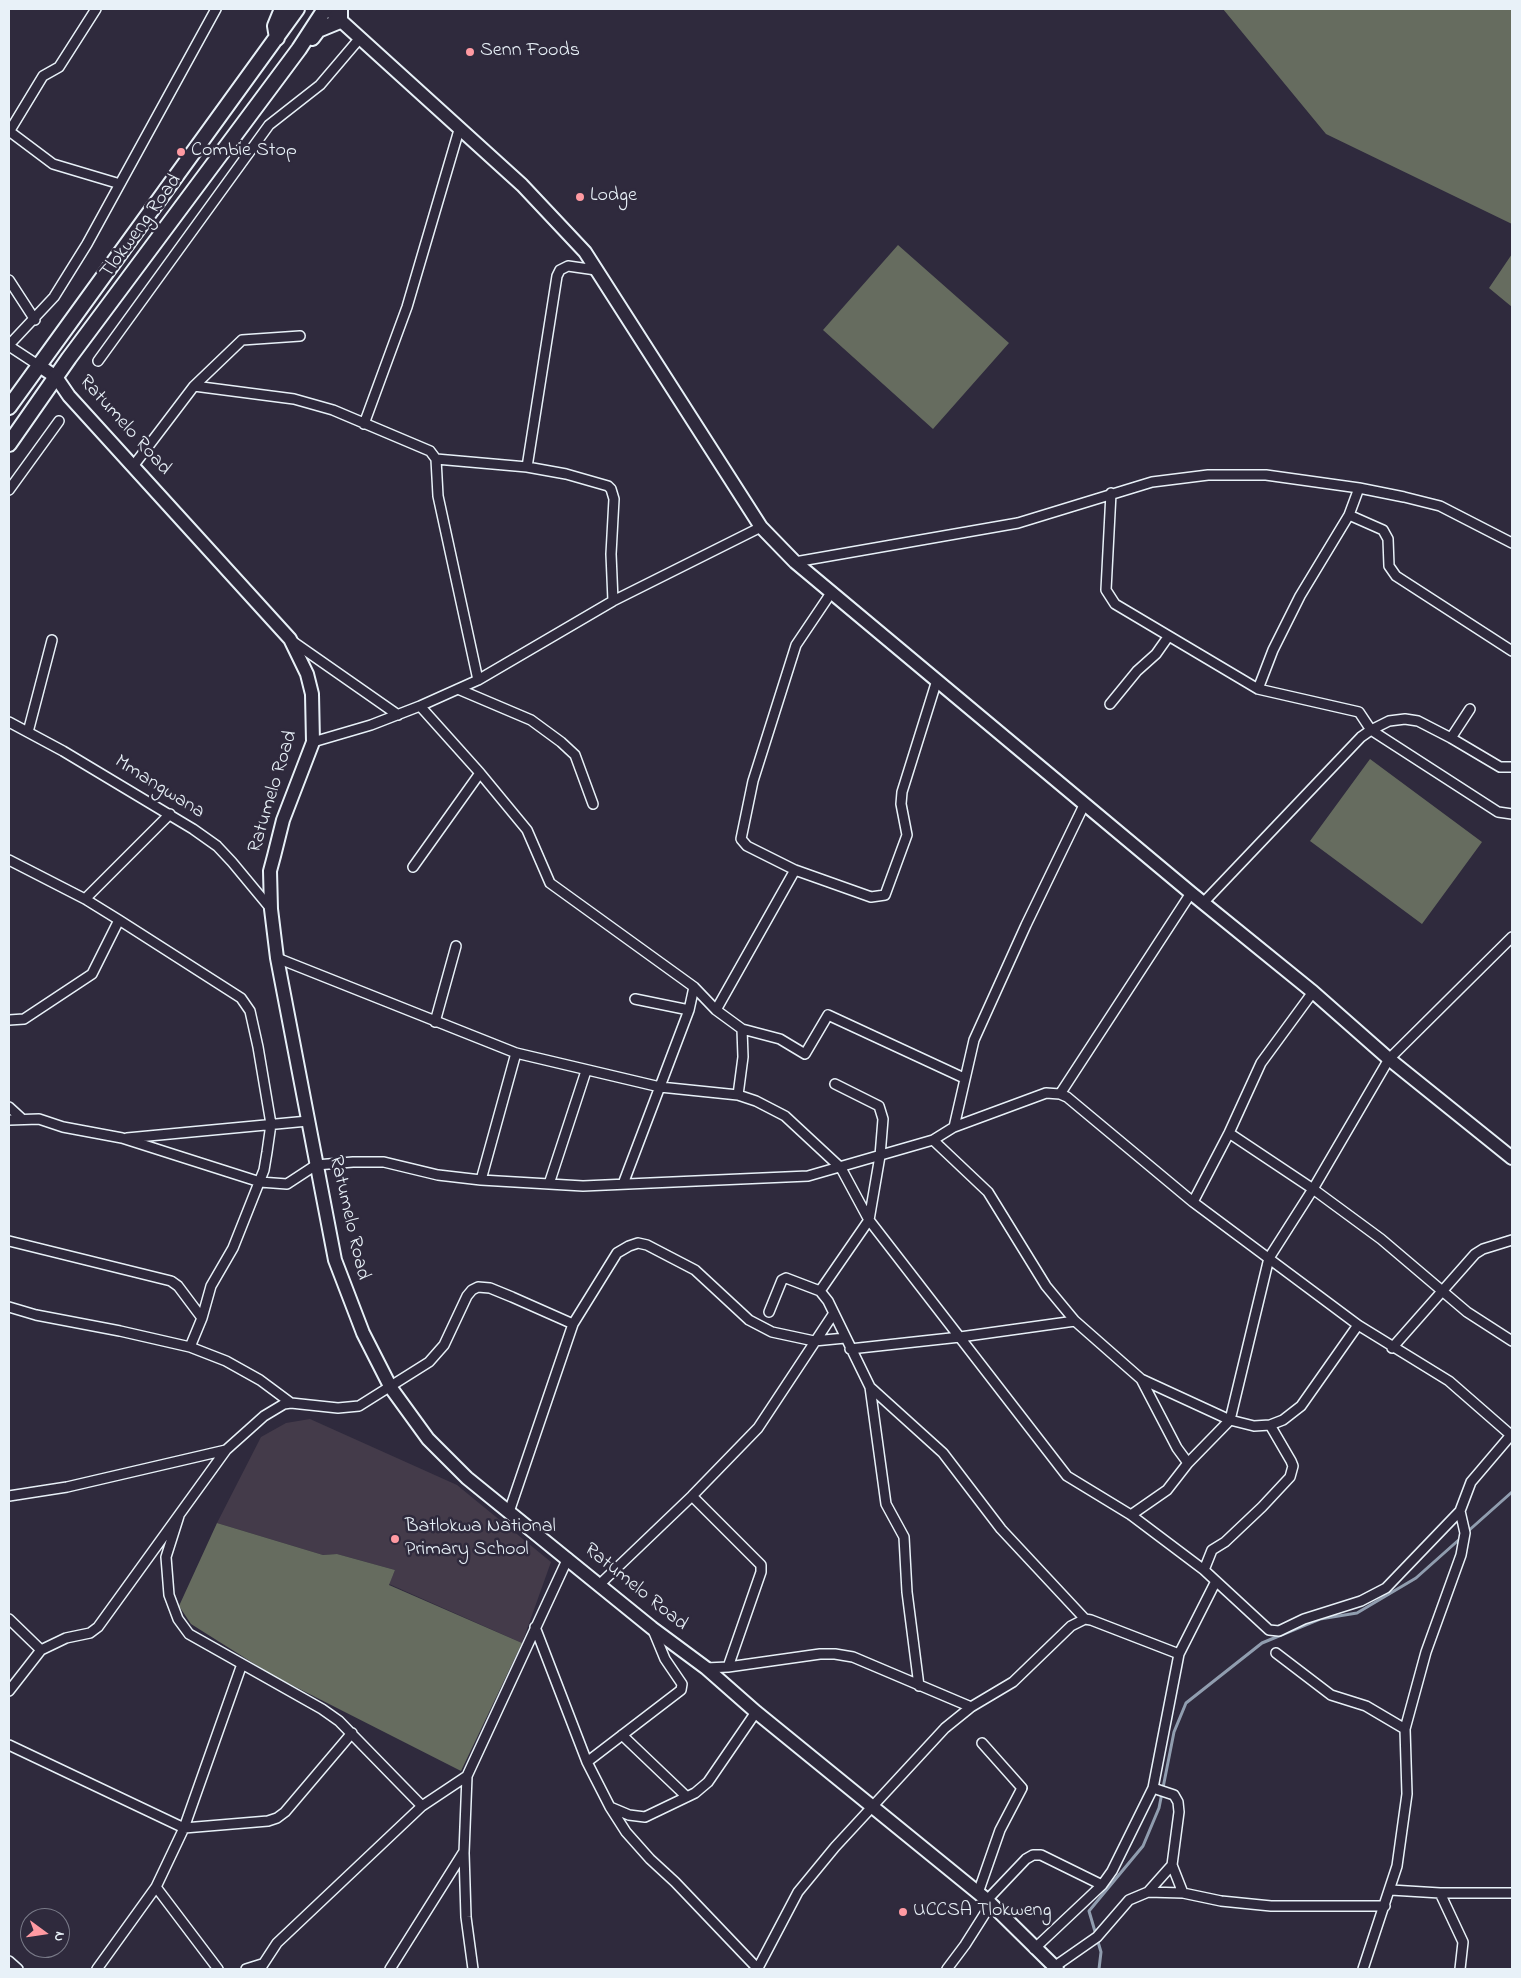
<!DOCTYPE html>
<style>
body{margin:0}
#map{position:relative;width:1521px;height:1978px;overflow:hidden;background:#2f2a3d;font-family:"Indie Flower",sans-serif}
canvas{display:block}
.frame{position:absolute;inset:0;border:10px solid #e8f1f8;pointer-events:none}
.north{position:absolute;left:20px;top:1908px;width:50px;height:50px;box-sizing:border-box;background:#2f2a3d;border:1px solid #797a88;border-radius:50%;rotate:104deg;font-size:14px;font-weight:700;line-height:20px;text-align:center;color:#e8f1f8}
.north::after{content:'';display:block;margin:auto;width:18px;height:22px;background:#ff9aa2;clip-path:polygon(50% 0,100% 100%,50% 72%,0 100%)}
</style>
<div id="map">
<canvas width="1521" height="1978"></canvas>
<div class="frame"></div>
<div class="north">N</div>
</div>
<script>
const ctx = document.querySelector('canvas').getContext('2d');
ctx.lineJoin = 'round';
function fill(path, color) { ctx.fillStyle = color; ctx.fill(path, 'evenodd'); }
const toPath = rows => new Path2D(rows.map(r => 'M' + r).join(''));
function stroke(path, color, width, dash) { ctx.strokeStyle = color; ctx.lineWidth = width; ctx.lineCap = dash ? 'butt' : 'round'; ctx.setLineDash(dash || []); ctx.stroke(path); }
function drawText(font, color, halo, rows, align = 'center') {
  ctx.font = font + ' "Indie Flower",sans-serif'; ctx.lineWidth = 5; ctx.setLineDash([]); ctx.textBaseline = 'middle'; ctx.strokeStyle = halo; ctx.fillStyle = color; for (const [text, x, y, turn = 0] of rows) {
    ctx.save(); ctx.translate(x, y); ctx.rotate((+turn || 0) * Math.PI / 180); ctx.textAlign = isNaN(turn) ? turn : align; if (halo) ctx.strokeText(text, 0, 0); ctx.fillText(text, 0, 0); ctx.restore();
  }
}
const built = toPath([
 [310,1419,457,1485,551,1562,522,1643,389,1584,395,1570,337,1554,323,1555,217,1523,261,1437,286,1423]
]);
const green = toPath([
 [1223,9,1512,9,1512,224,1326,134],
 [898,245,1009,343,933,429,823,330],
 [1512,254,1512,307,1489,288],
 [1370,759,1482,842,1422,924,1310,841],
 [217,1523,323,1555,337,1554,395,1570,389,1585,522,1643,461,1771,272,1675,191,1624,179,1606]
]);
const stream = toPath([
 [1466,1533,1512,1492],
 [1099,1969,1101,1952,1089,1911,1143,1846,1159,1808,1174,1732,1186,1703,1262,1643,1320,1619,1357,1613,1416,1578,1462,1537]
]);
const street = toPath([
 [9,131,53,164,120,184],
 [9,132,43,76,59,67,96,9],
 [9,280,35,320],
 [9,345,54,297,87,244,216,9],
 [9,346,38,365],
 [98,361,269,125,320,85,360,38],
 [194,386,242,340,300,336],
 [364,424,407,307,459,130],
 [436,459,527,467,566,474,608,486,611,489,614,499,611,554,613,601],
 [134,465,194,386,294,399,333,410,430,451,436,459,438,496,478,680],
 [527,467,557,276,560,270,568,266,596,270],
 [9,490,59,421],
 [1111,493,1106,590,1115,604,1258,689,1359,712,1371,730,1361,737,1203,903],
 [1349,515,1383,530,1388,539,1389,566,1396,576,1512,651],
 [795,562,1018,523,1152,482,1208,475,1266,475,1359,488,1404,497,1440,506,1512,543],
 [831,593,796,645,753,781,741,839,747,846,795,870,871,897,885,895,907,835,901,804,902,792,937,680],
 [292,641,398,715],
 [458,689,531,720,561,742,575,755,593,804],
 [1258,689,1273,650,1300,596,1349,515,1359,488],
 [1110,704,1137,671,1156,654,1168,637],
 [420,706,480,773,527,830,550,883,694,987,716,1010,742,1029,780,1039,805,1054,828,1015,964,1078],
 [1470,709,1451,738,1500,767,1512,767],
 [9,722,63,751,193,829,217,846,232,862,271,909],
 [28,732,52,640],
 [1451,738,1418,721,1405,719,1389,721,1371,730,1498,812,1512,814],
 [313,742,371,725,420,706,478,680,613,601,761,527],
 [9,860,85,899,119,920,241,998,250,1011,258,1047,271,1124,267,1152,264,1170,233,1248,211,1286,202,1318,190,1347],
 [413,867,480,773],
 [85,899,170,814],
 [277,958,516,1053,660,1087,738,1095,756,1101,785,1116,841,1168,869,1220,1067,1476,1131,1515,1204,1570,1269,1630,1279,1631,1304,1619,1361,1601,1386,1588,1460,1511],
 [635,999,689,1010],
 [716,1010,795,870],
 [9,1020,24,1019,92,974,119,920],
 [435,1022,456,946],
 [835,1084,879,1106,883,1119,880,1156,869,1220,820,1291,828,1301,870,1387,886,1504,904,1537,907,1592,919,1686],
 [1060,1094,1191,893],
 [738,1095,743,1057,742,1029],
 [9,1107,21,1118],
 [9,1120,39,1119,63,1127,122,1138,260,1182,287,1184,316,1165,353,1162,384,1162,438,1175,481,1180,583,1186,808,1176,933,1140,954,1127,1046,1093,1060,1094,1067,1097,1193,1202,1358,1325,1449,1381,1512,1436],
 [954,1127,974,1040,1026,925,1085,803],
 [1229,1133,1313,1189,1381,1239,1467,1312,1512,1341],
 [127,1138,308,1121],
 [933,1140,988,1192,1046,1286,1075,1321,1141,1379,1177,1448,1188,1463,1167,1490,1131,1515],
 [481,1180,516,1053],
 [549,1184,586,1071],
 [623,1184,689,1010,694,987],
 [1193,1202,1229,1133,1261,1063,1313,992],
 [9,1241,171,1281,178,1286,202,1318],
 [9,1307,36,1315,120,1331,190,1347,226,1361,260,1380,291,1403],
 [769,1312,782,1280,786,1278,820,1291],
 [1392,1348,1475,1254,1483,1249,1512,1240],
 [850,1349,960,1337,1075,1321],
 [1141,1379,1230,1420,1254,1426,1270,1425,1283,1420,1301,1406,1358,1325],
 [870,1387,943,1453,1001,1529,1085,1619],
 [1188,1463,1230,1420,1269,1258,1313,1189,1389,1059,1512,937],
 [9,1496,67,1487,226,1450,264,1416,284,1404,291,1403,338,1408,359,1406,429,1362,444,1345,467,1296,472,1290,478,1287,490,1288,512,1297,573,1324],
 [692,1496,761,1565,761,1572,728,1667],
 [509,1512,573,1324,617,1253,629,1246,638,1243,647,1245,695,1270,749,1320,772,1332,814,1341,845,1338],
 [179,1516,166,1557,169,1595,178,1619,189,1634,322,1709,339,1721,422,1806,467,1776],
 [1204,1570,1212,1550,1225,1542,1262,1507,1290,1477,1293,1466,1291,1461,1270,1425],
 [600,1584,692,1496,758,1428,834,1313],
 [9,1619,41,1650],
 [535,1627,587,1762,610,1807,626,1832,650,1859,675,1882,758,1969],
 [1276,1653,1331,1695,1366,1706,1405,1729],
 [706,1668,728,1667,820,1654,835,1654,853,1657,971,1707],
 [9,1691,41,1650,66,1638,90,1633,98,1627,226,1450],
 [622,1735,687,1797],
 [9,1745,184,1828,268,1821,277,1818,285,1812,352,1733],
 [587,1762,681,1690,682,1684,665,1659,653,1630],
 [610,1807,629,1815,645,1817,695,1793,708,1782,756,1712],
 [1172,1865,1183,1893],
 [156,1887,218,1969],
 [1391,1890,1440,1893,1512,1893],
 [1148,1892,1172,1865,1179,1812,1178,1802,1174,1795,1153,1788],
 [978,1893,1000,1830,1022,1788,982,1743],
 [1440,1893,1463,1942,1460,1969],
 [987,1900,1026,1859,1033,1855,1041,1855,1102,1885],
 [1034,1949,1102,1885,1112,1871,1153,1788,1179,1654,1216,1581],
 [9,1961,18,1969],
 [1054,1967,1097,1937,1129,1900,1148,1892,1183,1893,1221,1901,1271,1906,1385,1906],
 [758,1968,798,1892,835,1847,945,1728,971,1707,1013,1682,1071,1626,1085,1619,1091,1620,1179,1654],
 [97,1969,156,1887,184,1828,242,1664],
 [246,1969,262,1964],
 [260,1969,277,1943,422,1806],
 [390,1969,463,1853],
 [473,1969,466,1917,464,1853,467,1776,568,1558],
 [947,1969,965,1945,991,1904],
 [1363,1969,1397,1866,1407,1794,1405,1729,1426,1652,1461,1555,1465,1533,1460,1511,1471,1482,1511,1435]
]);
const secondary = toPath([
 [328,9,522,185,585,252,761,527,795,562,1191,893,1313,992,1389,1059,1512,1158],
 [38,365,56,377,69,396,290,639,307,674,312,694,313,742,283,820,274,856,270,871,271,909,277,958,335,1260,363,1333,391,1388,428,1439,467,1478,652,1628,706,1668,756,1712,987,1900,1057,1969]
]);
const primary = toPath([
 [277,38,275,26,282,9],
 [312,38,318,30,340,21,340,9],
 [9,407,297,9],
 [9,444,69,358,299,49,325,9]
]);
const markers = [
 [470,52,5,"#ff9aa2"],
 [181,152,5,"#ff9aa2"],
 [580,197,5,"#ff9aa2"],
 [395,1539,5,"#ff9aa2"],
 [903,1912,5,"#ff9aa2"]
];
const poiNames = [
 ["Senn Foods",480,52],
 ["Combie Stop",191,152],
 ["Lodge",590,197],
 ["Batlokwa National",405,1528],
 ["Primary School",405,1551],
 ["UCCSA Tlokweng",913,1912]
];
const streetNames = [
 ["Tlokweng Road",142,227,-54],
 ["Ratumelo Road",124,426,48],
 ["Mmangwana",159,788,32],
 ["Ratumelo Road",274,792,-73],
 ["Ratumelo Road",348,1218,77],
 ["Ratumelo Road",635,1588,39]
];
fill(built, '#443b4a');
fill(green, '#666c5f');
stroke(stream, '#909daf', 3);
stroke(street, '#e8f1f8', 12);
stroke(secondary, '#e8f1f8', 16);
stroke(primary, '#e8f1f8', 18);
stroke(street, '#2f2a3d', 9);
stroke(secondary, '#2f2a3d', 12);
stroke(primary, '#2f2a3d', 14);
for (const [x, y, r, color] of markers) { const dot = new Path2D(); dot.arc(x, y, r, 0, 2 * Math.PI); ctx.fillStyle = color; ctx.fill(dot); stroke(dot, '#2f2a3d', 2); }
drawText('20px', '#e8f1f8', '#2f2a3d', poiNames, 'left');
drawText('20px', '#e8f1f8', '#2f2a3d', streetNames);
</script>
